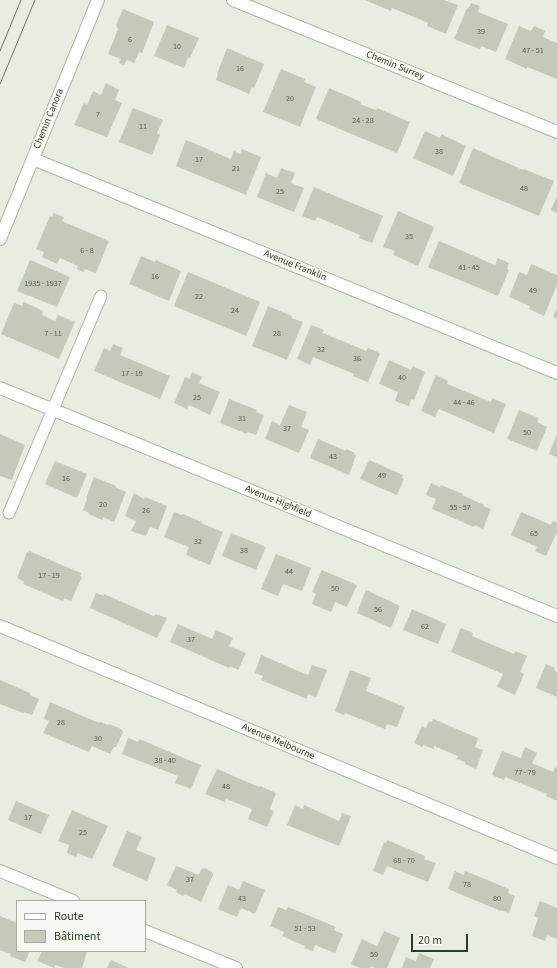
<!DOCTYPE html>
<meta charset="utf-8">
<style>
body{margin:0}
#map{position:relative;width:557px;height:968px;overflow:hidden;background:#e8ede1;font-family:"Source Sans 3",sans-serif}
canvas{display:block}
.legend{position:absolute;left:16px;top:900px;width:130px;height:52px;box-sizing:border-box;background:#f6f9f2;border:1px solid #a5ae9e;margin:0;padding:5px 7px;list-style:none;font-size:12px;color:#2c3e20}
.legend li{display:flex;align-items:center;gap:8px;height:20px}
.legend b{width:20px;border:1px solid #a5ae9e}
.scale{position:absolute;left:411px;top:934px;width:57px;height:18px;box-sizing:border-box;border:2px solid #2c3e20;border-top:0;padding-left:5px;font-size:12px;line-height:14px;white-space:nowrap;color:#2c3e20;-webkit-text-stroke:3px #f6f9f2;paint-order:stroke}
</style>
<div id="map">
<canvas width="557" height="968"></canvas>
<ul class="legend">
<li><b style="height:5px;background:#fff"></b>Route</li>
<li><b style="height:11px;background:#c2cab9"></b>Bâtiment</li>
</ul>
<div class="scale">20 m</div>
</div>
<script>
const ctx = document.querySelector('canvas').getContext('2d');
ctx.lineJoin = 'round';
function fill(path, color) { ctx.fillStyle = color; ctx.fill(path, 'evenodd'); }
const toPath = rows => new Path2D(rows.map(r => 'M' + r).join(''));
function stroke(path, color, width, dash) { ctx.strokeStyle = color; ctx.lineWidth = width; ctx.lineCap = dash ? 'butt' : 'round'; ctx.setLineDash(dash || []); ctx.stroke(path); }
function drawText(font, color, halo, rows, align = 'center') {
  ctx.font = font + ' "Source Sans 3",sans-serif'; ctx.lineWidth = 3.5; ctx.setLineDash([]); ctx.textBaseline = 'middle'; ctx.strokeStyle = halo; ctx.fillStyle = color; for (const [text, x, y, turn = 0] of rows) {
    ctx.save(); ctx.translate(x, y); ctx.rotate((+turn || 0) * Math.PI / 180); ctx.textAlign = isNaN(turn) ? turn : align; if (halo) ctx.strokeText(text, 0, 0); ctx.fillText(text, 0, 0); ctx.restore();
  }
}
const building = toPath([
 [365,0,444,0,458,5,446,34,427,26,428,23,392,8,391,11],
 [471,3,480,6,478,12,508,24,496,52,481,46,480,49,454,39,467,8,468,9],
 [123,9,154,22,142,53,139,52,134,63,127,60,124,65,119,63,121,59,108,54,118,29,117,28,117,26,116,25],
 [167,25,199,38,190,58,188,58,184,68,154,56],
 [519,26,531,31,534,26,545,31,543,37,557,43,557,79,527,67,527,69,505,59],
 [227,48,264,64,254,88,252,87,249,94,216,80,218,74,217,74],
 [281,69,305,79,304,82,316,87,300,127,263,112],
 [106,83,119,90,115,100,122,103,107,137,74,125,84,103,87,105,93,91,101,95],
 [329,88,361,102,360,104,376,110,377,108,410,122,397,153,316,119],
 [133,108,163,120,157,133,160,135,152,155,119,142],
 [425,131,440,138,441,134,466,146,453,176,413,158],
 [186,140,231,159,234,151,240,154,242,149,261,157,246,195,176,166],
 [473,148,523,170,524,169,554,181,539,216,459,183],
 [281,168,295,173,291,183,304,188,294,212,257,197,266,173,277,178],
 [314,187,383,216,372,243,359,238,360,235,317,217,315,221,302,216],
 [557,196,557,213,551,210],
 [398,211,434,227,418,266,393,255,395,251,383,247],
 [54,213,64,217,62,221,109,241,96,273,85,269,83,272,77,269,78,266,60,258,57,264,42,257,44,252,36,249,50,216,52,217],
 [439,241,495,265,498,258,509,263,507,269,509,270,498,296,428,267],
 [141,256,155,262,156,260,181,271,169,301,129,284],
 [30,260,70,277,57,307,17,291],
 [531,264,557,275,557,285,544,316,529,309,530,306,509,297,519,272,527,275],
 [188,272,260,302,246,336,174,306],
 [24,302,43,311,42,315,55,321,58,315,75,322,59,359,1,334,14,303,22,306],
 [268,306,292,316,291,318,303,322,287,360,252,346],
 [557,308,557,319,553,317],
 [311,325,324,330,322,333,345,342,366,351,368,348,380,353,368,382,353,376,354,374,313,357,310,365,297,359],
 [113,344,123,348,120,355,170,376,160,399,94,371,104,348,110,351],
 [389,360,411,370,413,366,425,372,414,400,411,399,409,406,395,401,398,392,379,384],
 [192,372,202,377,199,383,220,392,210,415,189,405,187,409,174,403,185,377,190,379],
 [436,375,448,381,447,384,491,402,492,398,506,404,494,433,439,409,435,417,421,411],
 [229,399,257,410,256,412,264,415,256,435,248,432,247,434,220,423],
 [289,405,307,412,301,427,309,430,299,453,265,439,272,421,280,425],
 [519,410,539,418,537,422,547,427,537,451,507,439],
 [0,434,25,445,12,480,0,476],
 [557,434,557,457,549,454],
 [318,439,346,451,346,449,355,453,354,455,356,455,349,475,310,458],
 [369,460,403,475,402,478,404,479,397,495,360,479],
 [55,461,87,474,77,498,45,484],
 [94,477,116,486,115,487,126,492,114,522,103,517,102,520,88,514,89,513,83,510,87,499,86,498],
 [431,483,440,487,441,485,463,494,462,495,484,505,483,506,491,509,483,529,475,525,474,527,432,509,436,499,426,495],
 [134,493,144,499,145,497,167,506,158,530,150,527,146,536,131,531,136,521,125,516],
 [174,512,182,515,183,514,202,522,201,523,223,532,210,565,186,555,189,547,164,537],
 [521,512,551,525,553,521,557,523,557,532,546,556,535,551,537,547,511,535],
 [231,533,266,547,256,570,222,556],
 [29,551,81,573,80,576,82,577,71,601,64,598,63,601,23,584,24,582,17,578,27,552,29,553],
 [276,554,311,568,302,591,283,584,278,596,261,589],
 [322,570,357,585,347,607,335,602,331,612,312,604,316,594,312,592],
 [366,590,400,606,391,628,357,613],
 [96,593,104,596,104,594,154,616,155,614,167,618,157,638,90,608],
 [412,609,446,624,438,644,403,630],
 [178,624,212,639,216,630,233,638,229,646,246,653,238,670,230,666,229,668,170,642],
 [461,628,473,633,472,636,514,654,515,651,527,656,520,672,524,674,515,695,497,687,503,674,451,652],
 [261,655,308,675,312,665,327,670,316,697,308,694,307,699,261,680,263,676,255,673],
 [546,664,555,668,554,670,557,672,557,697,536,688],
 [350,670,371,678,366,691,405,707,397,727,387,724,385,729,345,713,344,715,335,711],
 [0,680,30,693,30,695,39,699,32,715,24,712,23,713,0,704],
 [50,702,99,723,100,722,108,725,109,724,121,729,123,732,116,747,114,747,110,754,92,746,89,752,43,733,49,721,44,719],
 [433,719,478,738,475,747,483,750,476,769,465,764,465,762,457,759,458,756,434,746,434,749,423,745,422,747,414,743,422,726,426,728,429,721,432,722],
 [128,738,138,742,139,739,201,765,191,789,175,783,178,776,122,754],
 [525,747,537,753,532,763,553,772,555,767,557,768,557,801,546,796,547,794,505,777,504,780,492,775,502,751,521,758],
 [217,769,259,787,260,786,276,793,270,809,274,811,267,827,248,819,252,809,226,799,225,802,205,794],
 [16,801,49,815,41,834,8,820],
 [295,805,303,809,304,805,339,821,342,813,351,816,339,846,287,825],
 [72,810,108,826,92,859,78,853,76,857,67,853,69,845,58,841],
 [127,831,142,837,136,850,156,858,147,881,112,866],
 [387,840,425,856,424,859,436,863,428,882,387,866,383,875,373,871,384,842,386,843],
 [176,866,199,875,201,869,205,868,212,872,213,875,201,902,185,894,183,896,176,892,177,890,167,885],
 [455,871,464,875,465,871,509,889,508,893,515,896,509,913,501,910,501,911,448,889],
 [243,881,265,890,255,914,241,908,237,917,218,909,228,885,239,890],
 [540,901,557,908,557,939,547,935,545,941,532,936,538,918,534,916],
 [278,907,286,910,288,907,336,927,334,930,343,934,335,953,315,945,313,951,304,948,305,946,282,936,284,932,270,926],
 [0,916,17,923,17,951,30,951,25,962,10,956,11,954,0,950],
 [384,931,400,938,387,968,375,968,371,966,370,968,360,968,351,964,362,939,377,946],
 [42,951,85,951,87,952,82,968,64,968,55,965,54,968,37,961],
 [419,953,434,959,430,968,402,968,406,957,416,961],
 [111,960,129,968,107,968]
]);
const service = toPath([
 [9,513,101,296]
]);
const minor = toPath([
 [233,0,557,132],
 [33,159,557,373],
 [0,388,557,616],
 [0,626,557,858],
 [0,871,73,901],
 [145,931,236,968]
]);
const tertiary = toPath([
 [0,239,98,0]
]);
const tram = toPath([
 [0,51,21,0],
 [0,84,35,0]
]);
const numberNames = [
 ["39",481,32],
 ["6",130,40],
 ["10",177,47],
 ["47 - 51",533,51],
 ["16",240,69],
 ["20",290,99],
 ["7",98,115],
 ["24 - 28",363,121],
 ["11",143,127],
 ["38",439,152],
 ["17",199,160],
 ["21",236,169],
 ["48",524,189],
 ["25",280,192],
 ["35",409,237],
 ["6 - 8",87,251],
 ["41 - 45",469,268],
 ["16",155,277],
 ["1935 - 1937",43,284],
 ["49",533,291],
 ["22",199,297],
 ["24",235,311],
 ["7 - 11",53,334],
 ["28",277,334],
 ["32",321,350],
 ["36",357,359],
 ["17 - 19",132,374],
 ["40",402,378],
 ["25",197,398],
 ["44 - 46",464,403],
 ["31",242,419],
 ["37",287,429],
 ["50",527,433],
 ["43",333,457],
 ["49",382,476],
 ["16",66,479],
 ["20",103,505],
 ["55 - 57",460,508],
 ["26",146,511],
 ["65",534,534],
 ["32",198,542],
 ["38",244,551],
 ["44",289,572],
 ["17 - 19",49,576],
 ["50",335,589],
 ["56",378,610],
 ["62",425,627],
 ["37",191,640],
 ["28",61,723],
 ["30",98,739],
 ["38 - 40",165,761],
 ["77 - 79",525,773],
 ["48",226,787],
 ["17",28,818],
 ["25",83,833],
 ["68 - 70",404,861],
 ["37",190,880],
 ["78",467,885],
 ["43",242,899],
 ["80",497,899],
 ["51 - 53",305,929],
 ["59",374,955]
];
const streetNames = [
 ["Chemin Surrey",395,66,22],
 ["Chemin Canora",49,119,-68],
 ["Avenue Franklin",295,266,22],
 ["Avenue Highfield",278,502,22],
 ["Avenue Melbourne",278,742,23]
];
fill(building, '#c2cab9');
stroke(service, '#acb5a3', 13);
stroke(minor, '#acb5a3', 14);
stroke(tertiary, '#acb5a3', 14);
stroke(service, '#fff', 11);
stroke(minor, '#fff', 12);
stroke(tertiary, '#fff', 12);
stroke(tram, '#677a5b', 1);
drawText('8px', '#526146', null, numberNames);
drawText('10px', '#2c3e20', '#f6f9f2', streetNames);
</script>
